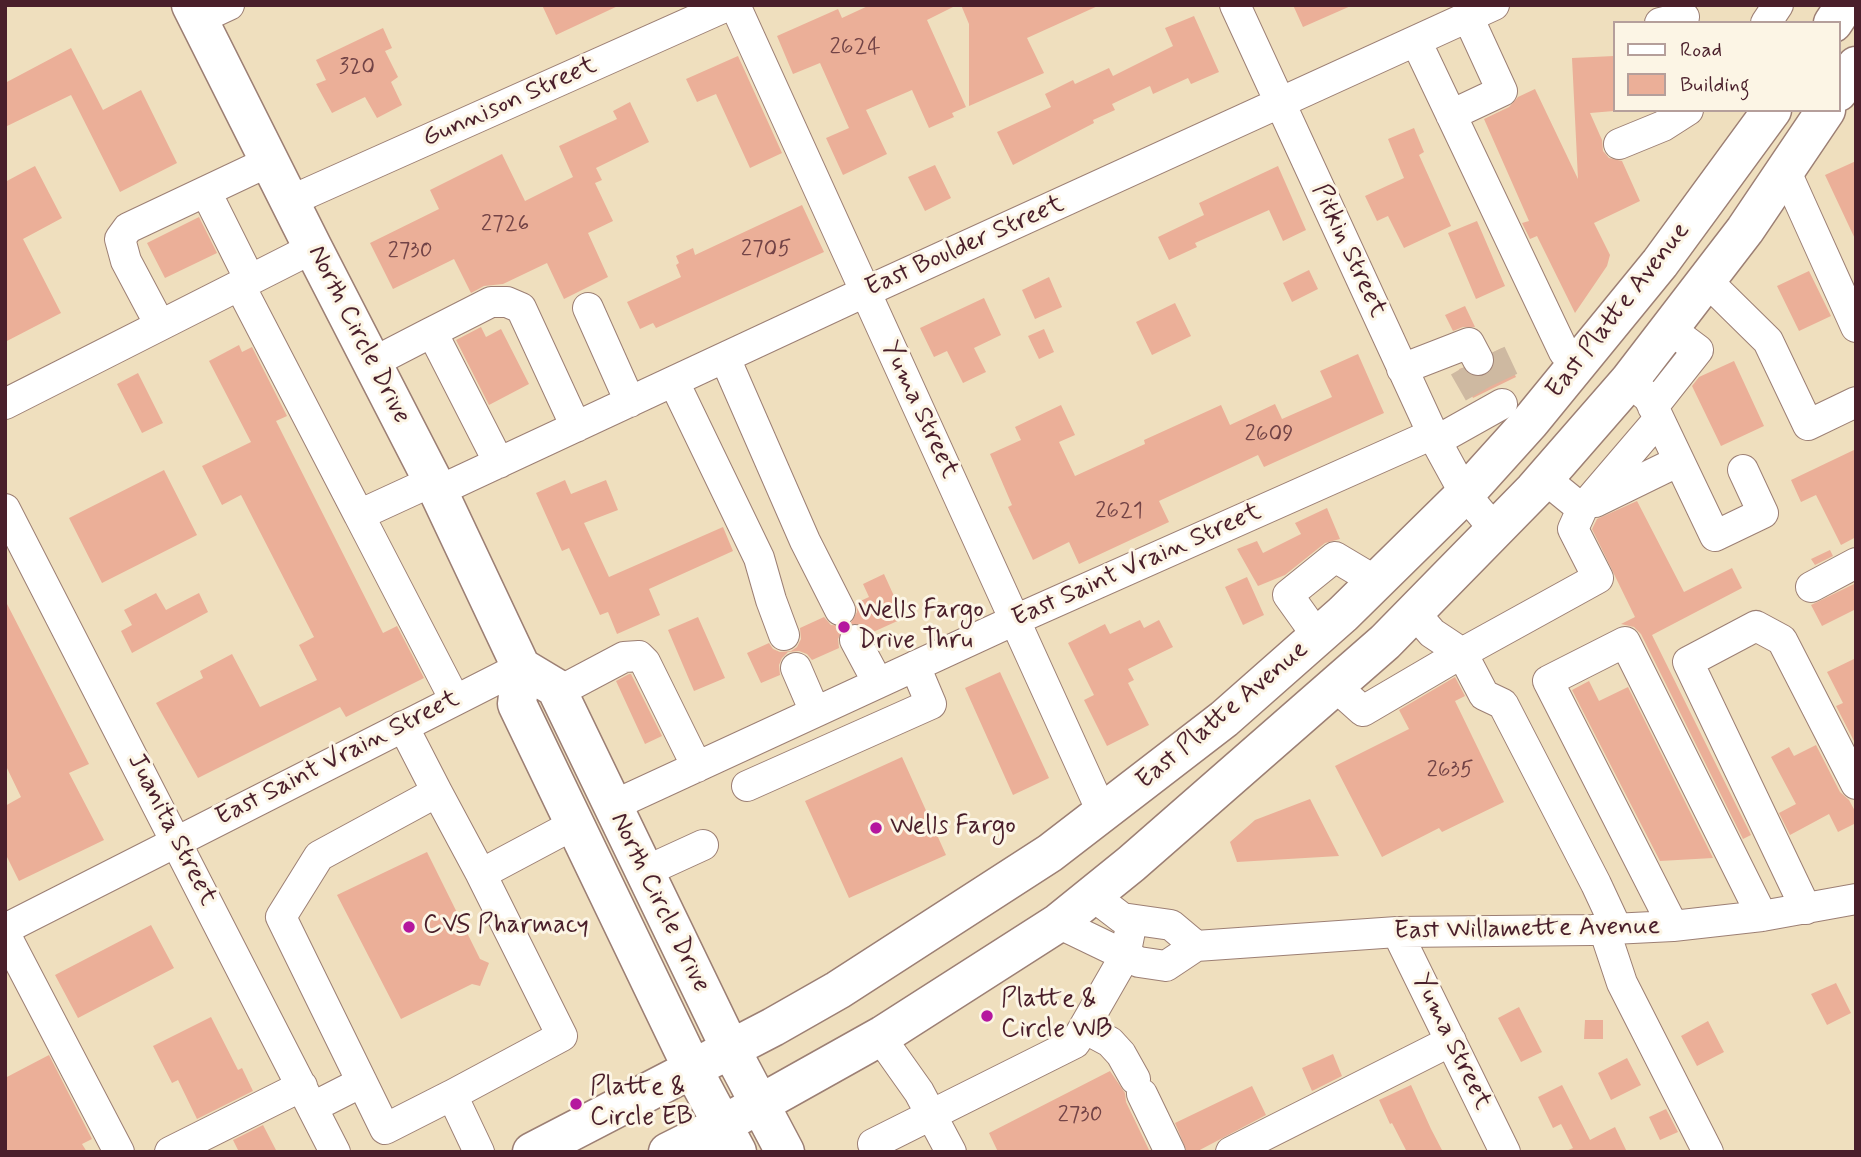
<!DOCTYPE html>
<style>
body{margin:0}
#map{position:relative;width:1861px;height:1157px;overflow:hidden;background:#efdfbe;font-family:Mynerve,sans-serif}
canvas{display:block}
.frame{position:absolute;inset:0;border:7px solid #4a1f2b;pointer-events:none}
.legend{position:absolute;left:1613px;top:21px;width:228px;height:91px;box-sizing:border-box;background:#fcf5e5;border:2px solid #b59f9b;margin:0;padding:9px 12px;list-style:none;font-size:21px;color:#4a1f2b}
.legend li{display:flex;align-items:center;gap:14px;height:35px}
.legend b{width:35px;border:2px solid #b59f9b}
</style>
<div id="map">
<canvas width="1861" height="1157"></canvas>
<div class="frame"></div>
<ul class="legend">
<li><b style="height:9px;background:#fff"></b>Road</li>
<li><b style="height:19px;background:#ebaf98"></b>Building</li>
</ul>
</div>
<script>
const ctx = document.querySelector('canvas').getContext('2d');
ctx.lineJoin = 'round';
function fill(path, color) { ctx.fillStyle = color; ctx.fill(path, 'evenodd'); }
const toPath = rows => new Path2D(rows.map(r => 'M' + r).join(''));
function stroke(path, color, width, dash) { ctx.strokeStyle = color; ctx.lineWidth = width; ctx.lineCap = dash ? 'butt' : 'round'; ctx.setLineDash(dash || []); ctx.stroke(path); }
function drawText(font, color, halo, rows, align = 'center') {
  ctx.font = font + ' Mynerve,sans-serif'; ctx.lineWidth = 6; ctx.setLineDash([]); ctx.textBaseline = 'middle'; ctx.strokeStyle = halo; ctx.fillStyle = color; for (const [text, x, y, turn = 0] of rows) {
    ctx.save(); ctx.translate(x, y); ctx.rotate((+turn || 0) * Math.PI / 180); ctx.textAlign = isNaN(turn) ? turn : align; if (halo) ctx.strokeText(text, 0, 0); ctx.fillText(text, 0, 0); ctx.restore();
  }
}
const building = toPath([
 [542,5,620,5,556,35],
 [870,5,957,5,927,20,966,107,952,113,954,117,929,128,912,90,866,110,887,154,843,175,826,138,849,128,820,63,793,74,777,36,838,9,842,18],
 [961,5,1100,5,1027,38,1044,73,969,106,969,24],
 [1293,5,1353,5,1303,27],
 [1194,16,1219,72,1191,84,1188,78,1153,94,1150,86,1112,104,1115,110,1093,120,1094,123,1013,165,997,132,1051,107,1045,94,1073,80,1075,84,1109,68,1113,76,1173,46,1165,28],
 [383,28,392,48,385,51,398,77,391,82,402,105,377,118,365,97,332,113,316,84,326,80,316,60],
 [71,48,103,110,141,90,177,163,120,192,71,95,5,127,5,83],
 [738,56,782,153,750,168,716,94,697,102,686,79],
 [1614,56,1614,111,1590,113,1602,140,1603,151,1609,158,1622,161,1640,201,1594,223,1610,255,1607,266,1575,313,1537,236,1530,239,1522,223,1529,221,1484,119,1509,107,1518,97,1535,89,1578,179,1572,58],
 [630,102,649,142,596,168,602,180,595,183,613,221,588,233,608,277,564,299,547,263,503,284,484,286,471,293,454,259,393,289,370,243,439,209,430,190,502,154,525,201,573,177,559,146,617,119,613,111],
 [1414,128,1424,152,1419,155,1451,226,1404,248,1388,216,1377,221,1365,196,1404,178,1388,139],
 [1856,161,1856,241,1825,175],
 [935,165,951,198,925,211,908,177],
 [35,166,62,218,23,239,61,313,5,342,5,182],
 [1278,166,1306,230,1283,241,1269,210,1195,243,1197,247,1169,260,1158,237,1204,215,1199,203],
 [802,205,824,252,656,328,653,323,640,329,627,302,681,277,676,265,679,263,676,256,693,248,695,255],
 [199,217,217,253,165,278,147,243],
 [1477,221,1505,286,1476,299,1448,233],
 [1309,270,1318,289,1292,302,1283,283],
 [1809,271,1831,316,1799,331,1777,286],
 [1049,277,1062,307,1035,319,1022,290],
 [984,298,1001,335,974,348,986,372,963,383,947,351,934,357,920,328],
 [1175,303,1191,336,1152,355,1136,322],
 [1465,306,1475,327,1463,327,1453,331,1445,315],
 [481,327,486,337,501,329,529,384,489,405,456,340],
 [1044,329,1054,352,1039,359,1028,336],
 [239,345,242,352,252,347,287,416,276,421,383,633,397,626,424,678,346,717,340,707,198,778,156,703,203,678,200,671,232,654,260,707,317,680,299,645,314,637,241,495,222,505,202,466,251,442,209,361],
 [1502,348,1516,377,1473,398,1459,369,1462,368,1468,374,1477,377,1486,376,1493,369,1495,360,1494,352],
 [1358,354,1384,413,1264,467,1258,455,1159,501,1169,522,1079,564,1069,542,1033,560,1008,507,1012,505,990,454,1021,440,1015,427,1061,405,1075,435,1059,442,1075,476,1145,444,1144,440,1221,405,1230,425,1275,404,1282,419,1332,397,1320,371],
 [1734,361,1764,426,1721,446,1692,386,1699,377],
 [138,373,163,423,142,433,117,384],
 [1856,449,1856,537,1841,545,1816,495,1801,502,1791,480],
 [164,470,197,535,102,583,69,518],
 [565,480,571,494,606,480,618,510,584,523,609,577,723,527,733,551,649,589,660,615,617,634,608,612,600,615,569,548,562,551,536,493],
 [1637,501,1684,592,1732,568,1742,588,1652,635,1751,835,1743,839,1641,634,1634,627,1621,624,1635,617,1592,529,1597,519],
 [1327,508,1340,539,1325,543,1285,575,1258,586,1237,549,1257,541,1263,553,1301,534,1295,523],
 [1830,550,1833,556,1815,565,1811,559],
 [884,574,904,618,871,633,864,625,850,624,857,612,856,603,869,597,863,584],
 [1247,577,1264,615,1243,625,1225,587],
 [1856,583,1856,609,1822,626,1811,605],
 [156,593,166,610,199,593,208,612,132,653,121,631,132,625,124,610],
 [5,600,89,764,69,773,104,840,19,881,5,853,5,806,21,797,5,764],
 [698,617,725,678,694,691,668,630],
 [824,617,831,625,845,626,838,639,839,648,812,660,807,654,799,651,788,652,782,658,779,665,780,675,761,683,747,653,769,643,773,649,780,652,791,651,797,647,801,639,800,628],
 [1140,620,1144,628,1159,620,1173,647,1128,669,1134,680,1128,683,1149,725,1107,746,1084,700,1094,695,1068,643,1105,624,1110,634],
 [1856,658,1856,745,1836,706,1843,703,1827,672],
 [1000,672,1049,778,1013,795,965,688],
 [629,674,631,674,662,736,645,744,616,681],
 [1455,677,1465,696,1455,701,1504,802,1442,832,1439,828,1382,857,1335,766,1409,729,1399,710],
 [1589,681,1599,701,1628,687,1713,858,1660,861,1572,690],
 [1816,745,1840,792,1849,800,1856,813,1856,823,1838,832,1829,814,1790,835,1779,813,1796,804,1771,757,1789,747,1794,756],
 [902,757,946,855,849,898,805,801],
 [1310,799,1339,856,1237,862,1230,842,1255,820],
 [427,852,480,959,489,963,480,986,472,984,401,1019,337,895],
 [151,925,174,968,78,1018,55,975],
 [1836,983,1851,1013,1827,1025,1811,994],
 [1519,1007,1542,1052,1521,1062,1498,1018],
 [211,1017,238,1070,242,1068,253,1091,197,1119,178,1080,172,1083,153,1046],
 [1585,1020,1603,1020,1603,1039,1584,1039],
 [1708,1021,1724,1052,1697,1066,1681,1036],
 [1333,1054,1342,1076,1312,1091,1302,1068],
 [49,1055,92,1139,82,1144,87,1152,5,1152,5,1078],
 [1627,1058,1641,1085,1611,1100,1598,1073],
 [1110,1071,1125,1093,1126,1102,1150,1152,998,1152,989,1133],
 [1411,1085,1431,1129,1443,1152,1407,1152,1392,1123,1390,1124,1379,1100],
 [1562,1085,1590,1140,1615,1127,1627,1152,1564,1152,1573,1148,1561,1124,1553,1128,1538,1097],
 [1252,1086,1266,1115,1196,1152,1187,1152,1175,1123],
 [1666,1109,1678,1132,1660,1140,1649,1117],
 [263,1125,277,1152,239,1152,233,1140]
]);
const minorTunnel = toPath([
 [1491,353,1505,383],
 [1464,367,1480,395]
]);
const minor = toPath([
 [735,5,1103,814],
 [1235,5,1436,441,1465,494,1495,530],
 [199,19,229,5],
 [1660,23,1684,17],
 [1766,23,1778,5],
 [1416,41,1564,352,1580,363],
 [1451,115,1502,91,1468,17],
 [1619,144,1663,126,1688,110],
 [1786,172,1856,327],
 [206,192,250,280],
 [290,201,729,5],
 [1707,281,1768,341,1808,425,1856,402],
 [240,286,359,515,433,481],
 [588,308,630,402],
 [160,325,126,261,120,239,128,228,270,161],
 [725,358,805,541,840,610],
 [372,363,432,332],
 [1402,369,1469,343,1478,360],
 [1629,381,1649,398,1715,536,1763,513,1743,470],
 [674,382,759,558,771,600,784,635],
 [5,404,313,248],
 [1653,407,1698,350,1670,329],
 [1436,441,1502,404],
 [499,463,432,332,491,302,507,302,521,308,576,427],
 [438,491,865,292,1494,5],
 [1595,502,1679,461],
 [5,509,335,1152],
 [1582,509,1659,419],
 [359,515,455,700],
 [1811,587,1856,563],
 [1414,612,1432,633,1462,653,1598,578,1573,529,1582,509,1544,478],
 [1318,637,1288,595,1335,557,1377,582],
 [855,640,878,683],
 [796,668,815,712],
 [1335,686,1363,711,1462,653,1484,695,1503,704,1596,884,1617,929],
 [558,692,624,657,639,656,645,662,697,767],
 [403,726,437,792,319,856,281,917,385,1129,452,1095,479,1152],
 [747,786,931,704,915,666],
 [437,792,481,874,573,825],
 [612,806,1015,620,1433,434],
 [644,872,703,845],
 [1092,895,1122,918,1171,925,1196,946],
 [1806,909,1688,662,1756,626,1782,640,1856,784],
 [1058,923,1139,962,1166,966,1196,946,1397,932,1592,930,1673,926,1762,916,1856,899],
 [1673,926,1548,681,1625,642,1762,916],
 [5,929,521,667],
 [1604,929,1622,983,1708,1152],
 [1397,932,1505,1152],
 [5,934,119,1152],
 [1084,1028,1110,1042,1121,1054,1135,1079],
 [880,1037,919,1092,951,1152],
 [1142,1094,1170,1152],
 [452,1095,562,1036,481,874],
 [313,1107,362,1082],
 [170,1152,302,1086],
 [877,1152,873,1144,1075,1043,1125,956,1132,921],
 [1231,1152,1451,1041]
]);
const major = toPath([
 [191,5,313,248,438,491,521,667,517,704,692,1068,737,1152],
 [1833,23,1845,5],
 [1838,92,1856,66],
 [521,667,556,688,730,1048,785,1152],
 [532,1152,773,1027,838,990,1050,853,1224,719,1343,614,1465,494,1530,422,1660,263,1772,110],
 [668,1152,724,1124,883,1035,1058,923,1131,864,1385,642,1534,490,1629,381,1745,230,1826,110]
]);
const markers = [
 [844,627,7,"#b5179e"],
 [876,828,7,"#b5179e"],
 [409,927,7,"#b5179e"],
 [987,1016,7,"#b5179e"],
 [576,1104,7,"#b5179e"]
];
const numberNames = [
 ["2624",855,48],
 ["320",357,68],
 ["2726",505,225],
 ["2705",766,250],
 ["2730",410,252],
 ["2609",1269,435],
 ["2621",1119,512],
 ["2635",1450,771],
 ["2730",1080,1116]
];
const streetNames = [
 ["Gunnison Street",510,103,-24],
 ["East Boulder Street",965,247,-24],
 ["Pitkin Street",1348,251,65],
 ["East Platte Avenue",1619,311,-52],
 ["North Circle Drive",358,335,63],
 ["Yuma Street",919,410,65],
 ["East Saint Vrain Street",1137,566,-24],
 ["East Platte Avenue",1223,716,-40],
 ["East Saint Vrain Street",338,759,-27],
 ["Juanita Street",171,830,63],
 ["North Circle Drive",659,903,64],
 ["East Willamette Avenue",1527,930,-1],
 ["Yuma Street",1451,1042,64]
];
const poiNames = [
 ["Wells Fargo",858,612],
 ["Drive Thru",858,642],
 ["Wells Fargo",890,828],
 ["CVS Pharmacy",423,927],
 ["Platte &",1001,1001],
 ["Circle WB",1001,1031],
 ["Platte &",590,1089],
 ["Circle EB",590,1119]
];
fill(building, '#ebaf98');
stroke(minorTunnel, '#ceb9a1', 30, [30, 15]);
stroke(minor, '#9c7f74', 32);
stroke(major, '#9c7f74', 41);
stroke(minor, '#fff', 30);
stroke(major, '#fff', 38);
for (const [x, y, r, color] of markers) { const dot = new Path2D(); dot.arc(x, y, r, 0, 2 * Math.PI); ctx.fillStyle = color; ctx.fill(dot); stroke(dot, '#fcf5e5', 2.5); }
drawText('23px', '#724346', null, numberNames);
drawText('26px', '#4a1f2b', '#fcf5e5', streetNames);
drawText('26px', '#4a1f2b', '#fcf5e5', poiNames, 'left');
</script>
